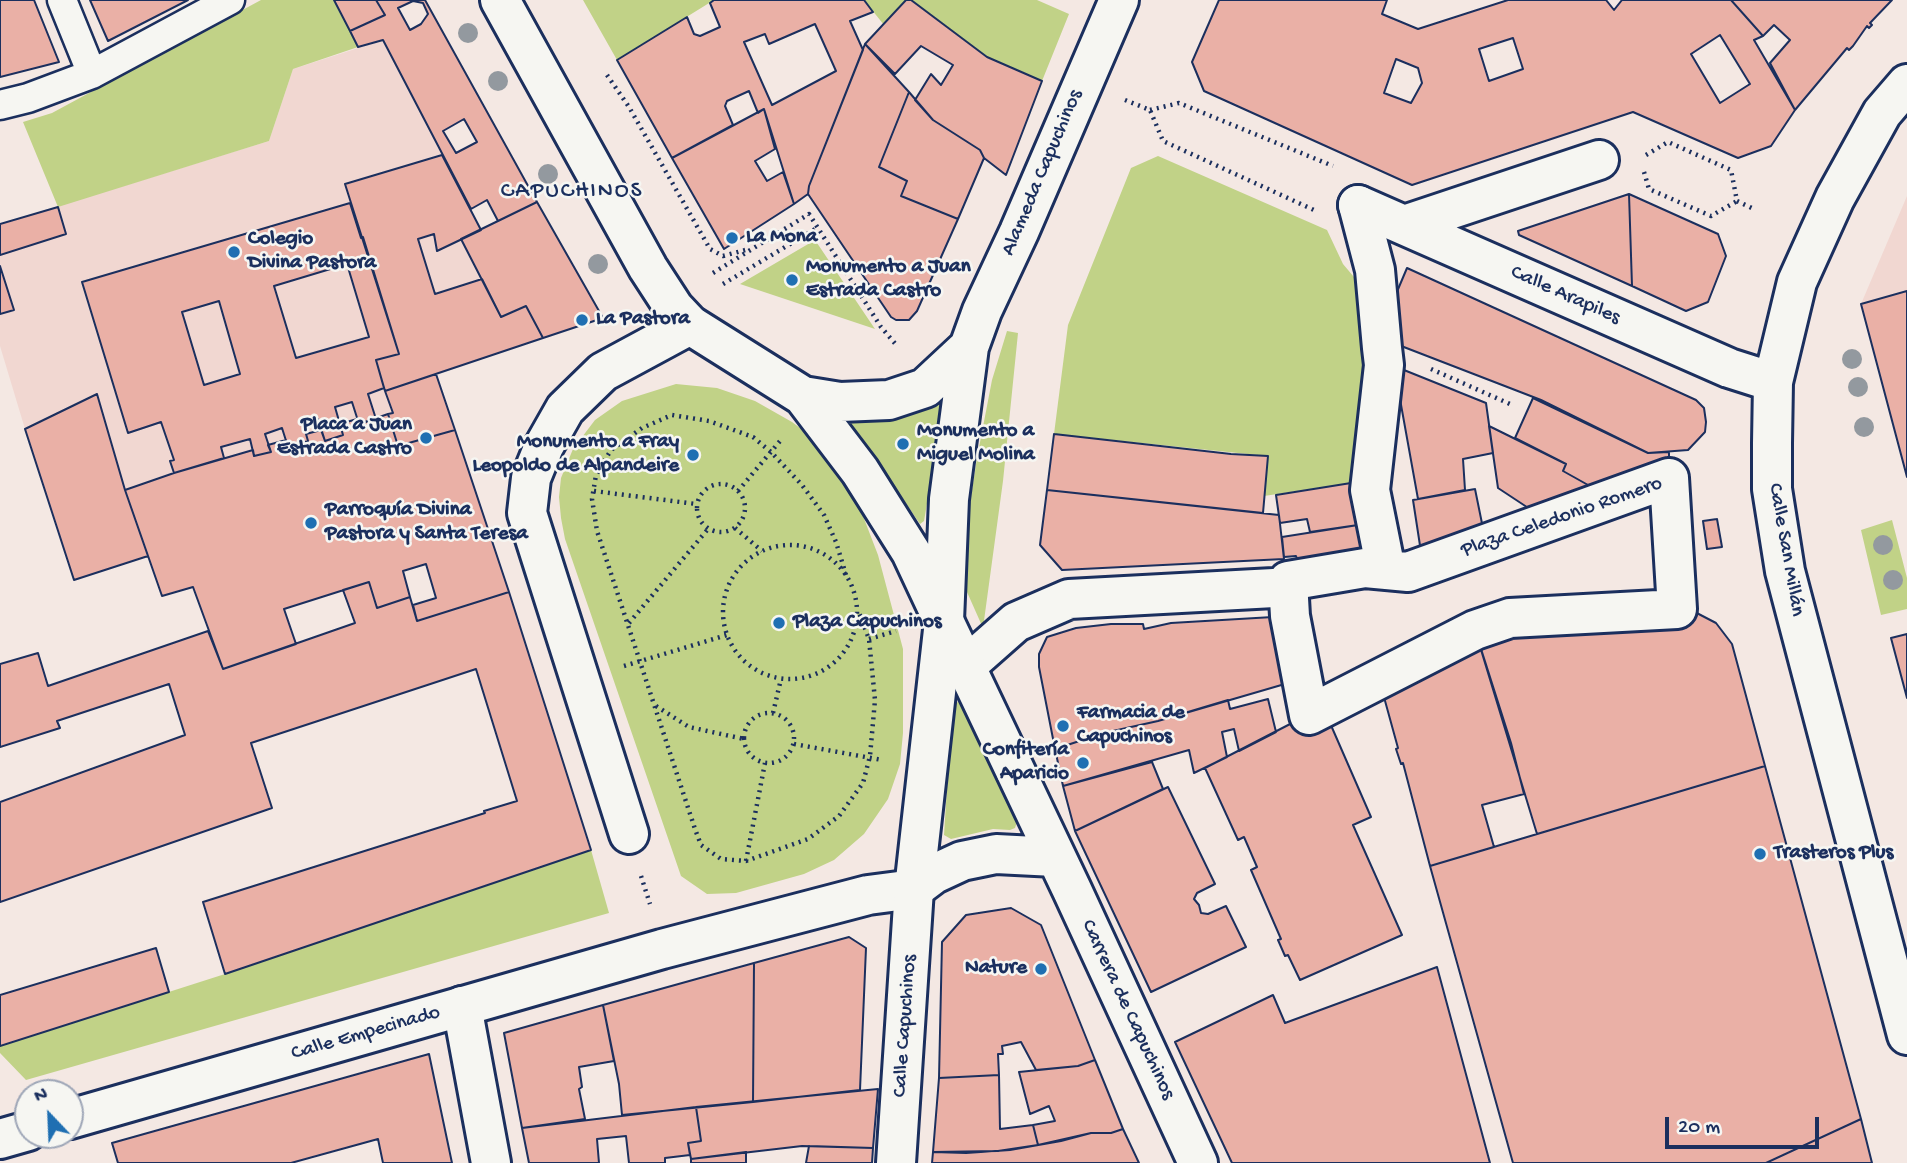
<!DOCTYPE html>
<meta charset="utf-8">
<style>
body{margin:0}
#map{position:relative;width:1907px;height:1163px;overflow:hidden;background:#f4e8e3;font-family:"Gochi Hand",sans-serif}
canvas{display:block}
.north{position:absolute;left:14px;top:1079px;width:70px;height:70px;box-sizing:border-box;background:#f6f6f2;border:2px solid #9ea6b7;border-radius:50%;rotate:337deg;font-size:19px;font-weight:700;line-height:28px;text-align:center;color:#1b2f5e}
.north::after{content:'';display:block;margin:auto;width:24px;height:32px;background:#1f6fb2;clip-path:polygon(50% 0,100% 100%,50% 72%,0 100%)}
.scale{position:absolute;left:1665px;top:1117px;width:154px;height:32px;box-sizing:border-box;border:4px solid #1b2f5e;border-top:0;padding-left:9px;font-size:21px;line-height:24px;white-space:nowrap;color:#1b2f5e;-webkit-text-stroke:5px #f6f6f2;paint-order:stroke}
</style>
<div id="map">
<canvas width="1907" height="1163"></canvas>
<div class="north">N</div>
<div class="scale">20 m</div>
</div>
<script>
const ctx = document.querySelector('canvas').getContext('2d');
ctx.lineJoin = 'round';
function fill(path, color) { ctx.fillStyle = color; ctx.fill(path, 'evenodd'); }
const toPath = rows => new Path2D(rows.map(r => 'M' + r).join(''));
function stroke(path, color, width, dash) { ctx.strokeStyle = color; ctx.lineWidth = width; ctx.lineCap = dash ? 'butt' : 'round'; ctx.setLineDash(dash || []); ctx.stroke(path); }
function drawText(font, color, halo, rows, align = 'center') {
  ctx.font = font + ' "Gochi Hand",sans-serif'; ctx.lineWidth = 5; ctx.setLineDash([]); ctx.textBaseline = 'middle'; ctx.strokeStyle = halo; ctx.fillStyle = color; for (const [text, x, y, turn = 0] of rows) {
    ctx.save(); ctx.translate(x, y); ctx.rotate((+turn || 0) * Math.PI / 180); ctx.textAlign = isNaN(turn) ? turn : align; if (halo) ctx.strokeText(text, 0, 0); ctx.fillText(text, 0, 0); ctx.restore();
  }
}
const built = toPath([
 [383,40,481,230,461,239,501,316,436,374,455,430,388,415,359,424,357,419,340,424,343,435,325,441,321,430,269,445,271,452,253,450,125,490,97,395,25,429,0,346,0,224,269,141,293,69],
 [1907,196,1907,477,1861,304]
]);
const green = toPath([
 [261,0,334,0,358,47,293,69,269,141,58,207,23,122,52,113],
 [583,0,714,0,617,60],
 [864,0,906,0,884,25],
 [911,0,1037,0,1069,14,1042,81,987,57],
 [1158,156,1327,230,1343,264,1359,283,1373,364,1351,483,1264,496,1267,456,1054,434,1068,325,1131,168],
 [815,240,875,329,740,284],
 [1007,331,1018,333,1003,481,983,628,963,583,968,515,977,458,992,380],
 [676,384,717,388,755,401,792,422,804,431,848,489,863,516,878,555,903,649,903,733,900,764,888,799,864,834,834,860,804,874,736,893,707,894,681,876,565,539,561,518,559,497,561,478,573,449,595,420,622,401],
 [943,395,949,403,935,457,924,521,920,524,890,480,848,425,851,421,893,418],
 [1892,520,1907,578,1907,609,1881,615,1861,530],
 [959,702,1017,822,1015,828,1010,830,993,829,951,839,944,835,952,708,954,703],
 [591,850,609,913,26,1080,0,1053,0,1046,225,974]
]);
const building = toPath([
 [0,0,34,0,59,62,0,77,0,0],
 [90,0,188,0,108,41,90,0],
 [334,0,376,0,385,15,350,31,334,0],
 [376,0,425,0,537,202,498,221,487,200,471,209,383,40,358,47,350,31,385,15,376,0],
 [413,1,423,3,428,14,421,24,410,30,398,8,413,1],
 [464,119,477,142,456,153,443,131,464,119],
 [714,0,864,0,873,12,850,21,863,50,809,186,808,194,794,204,764,109,758,113,749,91,727,101,725,106,733,125,672,158,617,60,687,17,694,34,700,36,720,27,710,3,714,0],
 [815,24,836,71,772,105,744,42,765,34,769,44,815,24],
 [906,0,911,0,987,57,1042,81,1006,175,984,158,980,150,933,120,915,100,931,74,941,85,953,65,921,46,895,74,865,44,906,0],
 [1219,0,1387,0,1382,14,1418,29,1508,0,1606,0,1614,10,1622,0,1731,0,1763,36,1754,40,1795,110,1771,146,1738,158,1633,112,1412,185,1204,91,1192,62,1219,0],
 [1720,35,1750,84,1720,103,1691,54,1720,35],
 [1513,38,1523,69,1489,81,1479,49,1513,38],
 [1396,59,1418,68,1422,83,1411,103,1384,93,1396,59],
 [1731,0,1892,0,1870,23,1872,25,1869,28,1867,26,1853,46,1849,50,1847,48,1795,110,1770,63,1790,40,1774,25,1763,36,1731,0],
 [865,44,909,92,879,167,907,181,901,196,958,219,917,311,909,320,896,320,891,317,808,194,809,186,865,44],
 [909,92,933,120,980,150,984,158,958,219,901,196,907,181,879,167,909,92],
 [764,109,775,149,755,161,767,181,783,172,794,204,724,249,672,158,764,109],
 [442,155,481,230,437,251,434,234,418,239,435,294,482,279,501,317,526,306,543,338,385,391,376,360,399,354,345,184,442,155],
 [1629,194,1718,234,1726,256,1708,302,1686,311,1632,286,1629,194],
 [1629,194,1632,286,1519,235,1518,231,1629,194],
 [537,202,603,318,543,338,526,306,501,317,461,239,537,202],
 [350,203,361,238,363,237,399,354,376,360,384,388,368,394,376,419,359,424,352,402,335,407,343,435,325,441,318,419,303,423,308,441,288,447,282,428,265,434,271,452,254,456,250,439,221,447,224,458,174,473,170,461,174,460,161,422,128,433,82,282,350,203],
 [347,264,369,337,296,358,274,286,347,264],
 [219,301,240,374,204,385,182,312,219,301],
 [58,207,66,234,0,255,0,224,58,207],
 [0,266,14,310,0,314,0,266],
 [1407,268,1696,400,1704,408,1706,422,1705,432,1688,450,1648,453,1541,400,1396,344,1396,294,1407,268],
 [1907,291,1907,477,1861,304,1907,291],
 [1394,366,1486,403,1493,453,1463,459,1465,490,1418,499,1394,366],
 [436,374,455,430,398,446,388,414,393,413,385,391,436,374],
 [97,394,125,490,148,556,74,580,25,429,97,394],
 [1533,398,1648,453,1669,452,1669,478,1597,490,1563,471,1566,464,1515,438,1533,398],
 [388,414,398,446,455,430,509,592,417,621,413,605,436,598,426,564,403,571,410,597,377,608,369,582,284,609,296,644,223,669,193,587,162,596,125,490,174,473,253,450,254,456,271,452,268,445,286,440,288,447,308,441,306,434,321,430,325,441,343,435,340,424,357,419,359,424,388,414],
 [1489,426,1566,464,1563,471,1597,490,1548,521,1498,488,1489,426],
 [1054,434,1231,454,1268,456,1263,513,1047,490,1054,434],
 [1351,483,1358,525,1310,532,1307,519,1280,523,1276,495,1351,483],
 [1475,489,1486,543,1423,565,1413,500,1475,489],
 [1047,490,1279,515,1284,559,1062,570,1040,545,1047,490],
 [1717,519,1722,547,1707,549,1703,521,1717,519],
 [1358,525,1365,568,1298,561,1296,556,1284,557,1282,537,1358,525],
 [369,582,377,608,410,597,417,621,509,592,591,850,225,974,203,902,485,813,484,811,517,801,476,669,251,743,272,808,0,902,0,802,185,735,169,684,57,721,60,728,0,747,0,664,38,653,48,686,208,631,223,669,355,623,343,590,369,582],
 [1691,610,1716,623,1732,644,1765,766,1537,834,1475,630,1691,610],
 [1290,616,1302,679,1158,721,1104,733,1055,749,1039,667,1039,654,1047,637,1076,628,1111,624,1143,624,1144,629,1171,623,1290,616],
 [1475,630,1511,743,1524,794,1482,805,1494,847,1430,866,1403,763,1401,764,1396,749,1398,748,1379,679,1475,630],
 [1907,634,1907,698,1891,638,1907,634],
 [1268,699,1276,732,1239,751,1234,729,1222,732,1227,757,1194,773,1189,750,1063,786,1055,749,1104,733,1158,721,1228,700,1230,709,1268,699],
 [1323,707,1371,817,1353,825,1402,935,1300,980,1288,955,1285,956,1278,940,1281,939,1251,870,1257,867,1244,837,1238,840,1205,768,1323,707],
 [1152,762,1163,789,1075,831,1063,786,1152,762],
 [1765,766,1861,1119,1766,1163,1513,1163,1430,866,1765,766],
 [1168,787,1215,884,1197,893,1194,899,1199,905,1201,913,1208,914,1226,906,1246,947,1151,992,1075,831,1168,787],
 [1011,908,1041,925,1095,1060,1078,1066,1036,1070,1021,1042,1002,1046,1003,1054,998,1054,999,1075,939,1078,942,942,966,915,1011,908],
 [849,937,866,948,860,1090,753,1102,754,963,849,937],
 [156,948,169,992,0,1046,0,995,156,948],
 [754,963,753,1102,622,1115,619,1084,603,1005,754,963],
 [1437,967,1490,1163,1232,1163,1175,1042,1273,995,1285,1023,1437,967],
 [603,1005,614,1061,579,1067,582,1087,579,1089,585,1119,522,1128,504,1033,603,1005],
 [429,1054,452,1163,383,1163,378,1139,291,1163,118,1163,112,1143,429,1054],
 [1095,1060,1123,1129,1111,1133,1091,1133,1038,1145,1033,1125,1055,1121,1049,1106,1030,1114,1019,1072,1078,1066,1095,1060],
 [999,1075,1000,1129,1033,1125,1038,1145,998,1151,933,1152,939,1078,999,1075],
 [878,1089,873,1148,802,1146,691,1159,688,1143,701,1141,696,1107,878,1089],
 [696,1107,701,1141,688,1143,690,1155,665,1158,665,1163,629,1163,626,1136,597,1139,599,1163,529,1163,522,1128,696,1107],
 [1861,1119,1872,1163,1766,1163,1861,1119],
 [1123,1129,1139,1163,932,1163,933,1152,966,1153,1010,1150,1061,1141,1091,1133,1111,1133,1123,1129],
 [809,1146,873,1148,872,1163,806,1163,809,1146],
 [746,1152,746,1163,691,1163,691,1159,746,1152]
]);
const path = toPath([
 [607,75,629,107,710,249,723,256,749,249],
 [1125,100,1150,110,1163,141,1314,210],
 [1150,110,1179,103,1333,166],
 [1646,155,1668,142,1731,170,1737,201],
 [1644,172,1649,189,1711,216,1737,201],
 [1737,201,1756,210],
 [713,273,809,214,881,327,898,347],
 [723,284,817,228],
 [1431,369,1510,404],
 '697 508a24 24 0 1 1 48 0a24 24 0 1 1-48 0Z',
 [594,491,696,504],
 [738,491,780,441],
 [735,528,762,551],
 '723 612a67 67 0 1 1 134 0a67 67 0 1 1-134 0Z',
 [846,575,836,542,824,515,802,485,771,452,753,437,709,421,672,415,642,428,611,450,596,475,592,499,597,531,695,829,701,845,721,859,746,861,808,839,839,816,863,783,870,756,875,700,869,639,858,610],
 [629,623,708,529],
 [869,639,896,631],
 [624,666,727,635],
 [656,706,689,727,744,739],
 [773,713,781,679],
 '744 738a25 25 0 1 1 50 0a25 25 0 1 1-50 0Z',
 [794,744,882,760],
 [746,861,765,763],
 [641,876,650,904]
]);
const service = toPath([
 [62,0,92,74],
 [0,105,28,98,92,74,230,0]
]);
const pedestrian = toPath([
 [1358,205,1375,270,1382,348,1384,365,1370,490,1386,570],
 [1669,478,1677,609,1510,618,1475,630,1309,715,1290,616,1288,581,1365,568,1408,572,1669,478],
 [965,667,1016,622,1069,599,1274,588],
 [462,1006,491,1163]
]);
const minor = toPath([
 [1907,84,1882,113,1835,198,1797,282,1773,382,1772,443,1772,489,1785,571,1907,1035],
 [1358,205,1729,368,1773,382],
 [1404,225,1599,160],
 [944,621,1072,890,1198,1163],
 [629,834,527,513,531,478,544,446,565,409,603,372,690,325],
 [70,1119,662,949,868,895,914,889,934,874,962,861,996,854,1055,857],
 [0,1139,28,1131]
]);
const secondary = toPath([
 [500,0,648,268,674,308,690,325,803,396,860,471,911,552,941,616],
 [803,396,840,402,889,400,925,388,969,347],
 [896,1163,914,889,944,621,949,499,969,347,982,311,1019,232,1119,0]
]);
const trees = [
 [468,33],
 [498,81],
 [548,174],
 [598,264],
 [1852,359],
 [1858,387],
 [1864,427],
 [1883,545],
 [1893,580]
];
const markers = [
 [732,238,7,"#1f6fb2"],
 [234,252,7,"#1f6fb2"],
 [792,280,7,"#1f6fb2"],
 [582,320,7,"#1f6fb2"],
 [426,438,7,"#1f6fb2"],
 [903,444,7,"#1f6fb2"],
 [693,455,7,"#1f6fb2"],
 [311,523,7,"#1f6fb2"],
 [779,623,7,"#1f6fb2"],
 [1063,726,7,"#1f6fb2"],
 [1083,763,7,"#1f6fb2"],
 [1760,854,7,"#1f6fb2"],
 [1041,969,7,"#1f6fb2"]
];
const streetNames = [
 ["Alameda Capuchinos",1043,173,-67],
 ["Calle Arapiles",1565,296,24],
 ["Plaza Celedonio Romero",1562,518,-19],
 ["Calle San Millán",1785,550,80],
 ["Carrera de Capuchinos",1127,1010,65],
 ["Calle Capuchinos",906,1026,-86],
 ["Calle Empecinado",366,1034,-16]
];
const poiNames = [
 ["La Mona",746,238],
 ["Colegio",248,240],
 ["Divina Pastora",248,264],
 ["Monumento a Juan",806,268],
 ["Estrada Castro",806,292],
 ["La Pastora",596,320],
 ["Placa a Juan",412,426,"right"],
 ["Estrada Castro",412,450,"right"],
 ["Monumento a",917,432],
 ["Miguel Molina",917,456],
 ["Monumento a Fray",679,443,"right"],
 ["Leopoldo de Alpandeire",679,467,"right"],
 ["Parroquía Divina",325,511],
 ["Pastora y Santa Teresa",325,535],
 ["Plaza Capuchinos",793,623],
 ["Farmacia de",1077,714],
 ["Capuchinos",1077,738],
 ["Confitería",1069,751,"right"],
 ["Aparicio",1069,775,"right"],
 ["Trasteros Plus",1774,854],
 ["Nature",1027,969,"right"]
];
const neighbourhoodNames = [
 ["CAPUCHINOS",572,192]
];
fill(built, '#f1d7d1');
fill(green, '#c1d287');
fill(building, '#eab0a6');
stroke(building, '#1b2f5e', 2);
stroke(service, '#1b2f5e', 33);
stroke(pedestrian, '#1b2f5e', 44);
stroke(minor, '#1b2f5e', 44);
stroke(secondary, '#1b2f5e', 44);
stroke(path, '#1b2f5e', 4.5, [2, 5]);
stroke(service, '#f6f6f2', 28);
stroke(pedestrian, '#f6f6f2', 38);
stroke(minor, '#f6f6f2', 38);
stroke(secondary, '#f6f6f2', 38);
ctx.fillStyle = '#93999f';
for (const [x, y] of trees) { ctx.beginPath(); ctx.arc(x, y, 10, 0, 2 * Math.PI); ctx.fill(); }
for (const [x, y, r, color] of markers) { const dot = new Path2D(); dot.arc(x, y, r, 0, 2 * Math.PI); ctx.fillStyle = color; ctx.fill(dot); stroke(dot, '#f6f6f2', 2.5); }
drawText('21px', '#1b2f5e', '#f6f6f2', streetNames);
drawText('bold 21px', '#1b2f5e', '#f6f6f2', poiNames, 'left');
ctx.letterSpacing = '2px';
drawText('23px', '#1b2f5e', '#f6f6f2', neighbourhoodNames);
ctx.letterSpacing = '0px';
</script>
